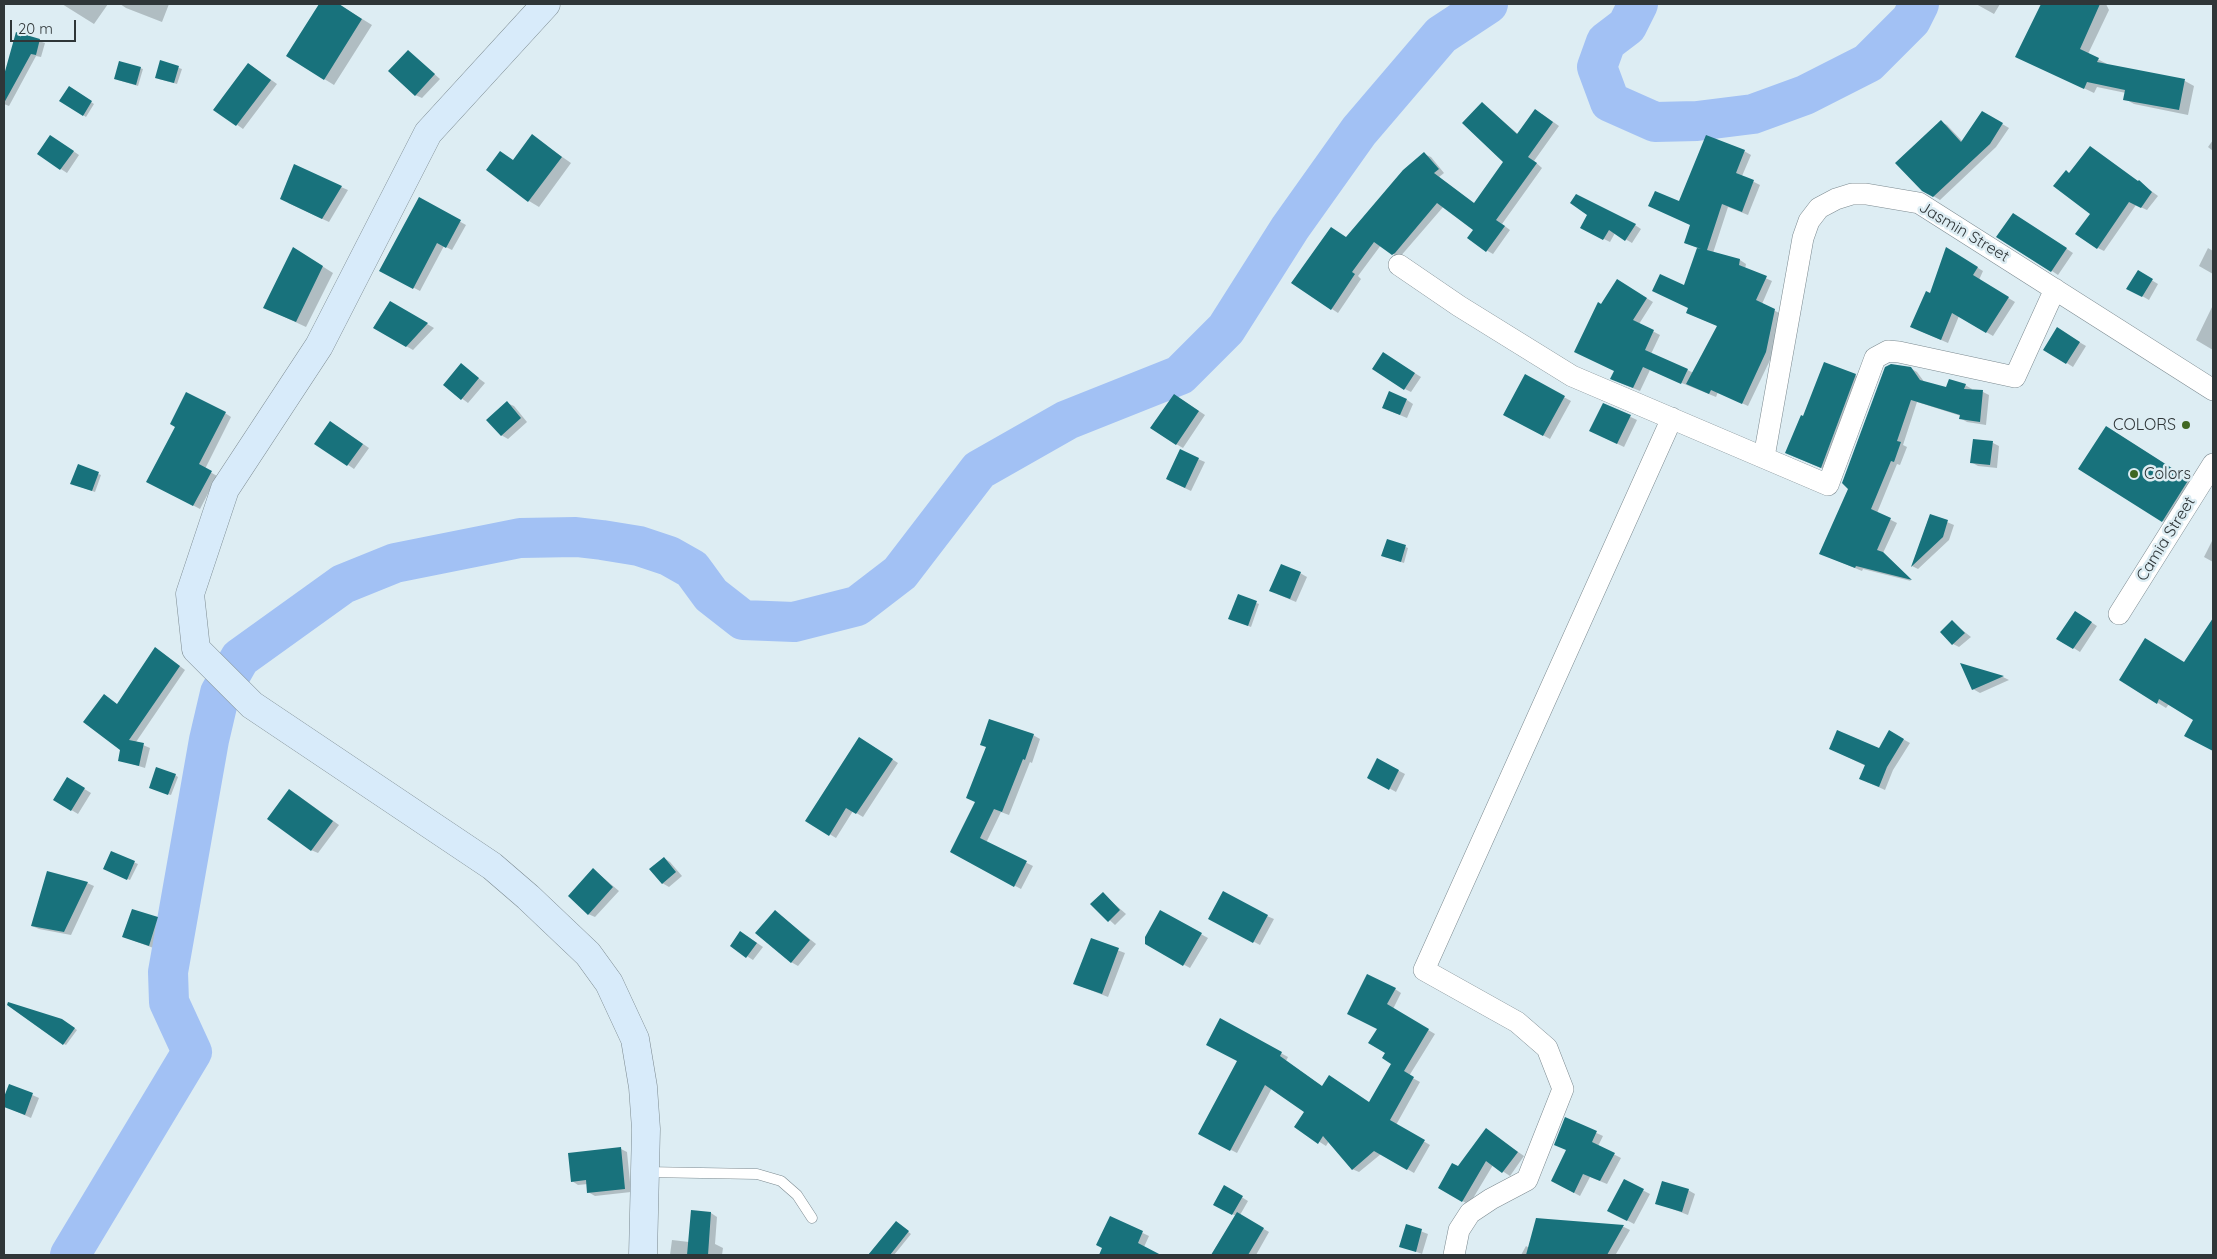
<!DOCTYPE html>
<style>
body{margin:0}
#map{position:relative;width:2217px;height:1259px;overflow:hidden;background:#ddedf3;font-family:Quicksand,sans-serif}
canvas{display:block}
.frame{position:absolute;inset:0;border:5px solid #2f3638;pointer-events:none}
.scale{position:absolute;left:10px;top:20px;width:66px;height:22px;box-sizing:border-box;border:2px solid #2f3638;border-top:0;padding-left:6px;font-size:15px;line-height:18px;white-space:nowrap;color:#2f3638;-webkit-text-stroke:4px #ddedf3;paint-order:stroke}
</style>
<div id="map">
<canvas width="2217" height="1259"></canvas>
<div class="frame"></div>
<div class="scale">20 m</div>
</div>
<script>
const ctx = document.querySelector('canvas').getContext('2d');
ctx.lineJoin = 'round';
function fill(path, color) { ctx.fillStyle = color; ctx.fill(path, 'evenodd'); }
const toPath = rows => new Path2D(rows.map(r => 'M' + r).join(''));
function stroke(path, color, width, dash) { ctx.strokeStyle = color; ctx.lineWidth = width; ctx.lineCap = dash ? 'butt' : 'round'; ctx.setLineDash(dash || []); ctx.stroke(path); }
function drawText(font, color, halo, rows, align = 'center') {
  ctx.font = font + ' Quicksand,sans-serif'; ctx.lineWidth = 5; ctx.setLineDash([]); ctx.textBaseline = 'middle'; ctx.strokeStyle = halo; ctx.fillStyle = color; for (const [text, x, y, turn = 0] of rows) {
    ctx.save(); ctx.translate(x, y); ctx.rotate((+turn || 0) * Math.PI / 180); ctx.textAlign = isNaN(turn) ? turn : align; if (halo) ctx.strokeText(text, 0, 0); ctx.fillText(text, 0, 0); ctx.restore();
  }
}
const shadow = toPath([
 [62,4,108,4,94,24],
 [120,4,169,4,162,22,126,8],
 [321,4,338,4,372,25,334,85,287,56],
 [1976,4,2000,4,1994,14],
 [2042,4,2106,4,2109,10,2088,54,2107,64,2107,65,2185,81,2194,86,2188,115,2134,104,2125,99,2126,93,2097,87,2094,93,2017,56],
 [17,34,45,43,41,57,36,56,9,106,4,104,4,72,5,73],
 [408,51,440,79,422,98,415,95],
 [161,62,182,69,177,84,159,79],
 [249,64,277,84,243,129,215,109],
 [140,68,143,69,138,86,118,80],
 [70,88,94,104,86,117,61,100],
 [1483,104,1519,135,1542,114,1559,126,1534,161,1542,168,1502,224,1510,230,1493,254,1486,250,1475,230,1444,206,1399,258,1381,245,1358,276,1361,279,1338,313,1332,309,1346,238,1424,154,1431,157,1444,173,1439,177,1475,204,1505,161],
 [1982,112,2009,128,1996,147,1940,200,1923,190,1941,122,1947,125,1963,142],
 [532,136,571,163,539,207,529,201,500,152,514,161],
 [57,140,79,155,67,173,38,154],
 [2213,140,2213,151,2208,147],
 [1744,151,1751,155,1742,176,1760,185,1748,215,1728,207,1713,253,1740,260,1746,264,1745,269,1772,281,1762,304,1781,314,1772,356,1748,406,1718,392,1716,397,1650,370,1640,391,1618,382,1602,306,1618,281,1653,302,1639,324,1660,335,1651,354,1694,373,1718,326,1687,313,1689,308,1685,287,1698,248,1685,243,1691,225,1679,203],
 [2070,174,2139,182,2158,196,2147,210,2136,205,2104,251,2098,248,2091,214],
 [341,187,348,190,329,222,288,203],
 [419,199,466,225,452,250,444,246,420,291,380,270],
 [2019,218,2073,253,2058,275,2052,271],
 [1635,225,1641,229,1632,243,1615,233,1610,242,1588,231],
 [2208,248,2213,251,2213,274,2199,266],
 [1947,249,1983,271,1979,280,2015,302,1993,336,1959,316,1948,343,1918,330],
 [303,254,333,273,306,327,265,308],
 [2138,272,2158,284,2149,300,2128,288],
 [390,302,434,328,413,350,375,328],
 [2213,305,2213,350,2196,340],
 [2057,329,2086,346,2073,367,2045,349],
 [1389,357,1421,377,1411,392,1405,389],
 [461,365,485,383,468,403,444,385],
 [1910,368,1917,372,1925,383,1947,389,1965,385,1972,389,1971,391,1983,392,1989,395,1986,425,1967,422,1960,418,1961,416,1917,402,1903,445,1907,447,1900,465,1897,464,1877,513,1897,523,1883,553,1911,581,1863,569,1862,571,1821,554],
 [1855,375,1862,379,1828,471,1793,456,1804,417],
 [1525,376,1571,401,1550,439,1504,414],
 [1181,399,1205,415,1183,448,1176,444],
 [1407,400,1413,404,1407,418,1390,411],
 [507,403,514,406,527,422,508,439,501,435],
 [1604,404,1637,420,1624,447,1595,433],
 [225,413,231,417,205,469,217,476,200,509,154,485],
 [337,426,369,448,354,469,316,443],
 [2116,433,2198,485,2173,526,2163,521],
 [1974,440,1993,443,1999,446,1997,468,1978,466,1971,462],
 [1198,459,1205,462,1191,491,1174,483],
 [78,466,101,475,95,492,75,485],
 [1930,515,1954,525,1949,540,1918,569,1912,566],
 [2213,539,2213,562,2204,557],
 [1388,540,1408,548,1404,563,1385,557],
 [1300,573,1307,577,1296,602,1277,594],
 [1238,596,1259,604,1251,627,1233,620],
 [2082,616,2097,626,2080,652,2058,638],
 [1952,622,1971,637,1959,647,1953,644],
 [2203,636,2213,642,2213,750,2186,735,2195,720,2169,704,2166,708,2121,680,2185,664],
 [161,652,185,670,136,742,150,748,145,768,119,760,122,749,118,705],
 [1962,665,2003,677,2009,680,1980,693,1973,689],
 [1890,732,1910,743,1893,770,1885,790,1867,782,1866,766,1837,752,1879,750],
 [1033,735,1040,739,1032,763,1030,762,1009,815,1001,812,986,843,1033,866,1021,889,951,852,976,802],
 [866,742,898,763,863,817,853,811,836,838,806,820],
 [1378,760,1405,774,1396,792,1369,777],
 [175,775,178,777,171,795,153,789],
 [68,779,91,793,78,814,55,800],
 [296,794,339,825,318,853,311,850],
 [112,853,138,864,130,880,107,870],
 [664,858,670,862,682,876,669,887,662,883],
 [594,870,619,891,595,917,588,914],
 [87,883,94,886,71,935,39,929,32,926],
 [1103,894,1126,914,1115,925,1092,904],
 [133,910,164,922,156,949,124,937],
 [776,912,816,944,798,966,791,962],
 [1161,912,1208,938,1190,968,1146,944],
 [1267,916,1274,919,1260,945,1210,919],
 [747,936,763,947,753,960,731,946],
 [1091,940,1125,953,1108,997,1075,984],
 [1395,989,1401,993,1393,1009,1435,1034,1409,1076,1420,1082,1396,1125,1430,1145,1414,1173,1381,1154,1359,1172,1352,1169,1329,1141,1326,1146,1296,1127,1306,1111,1272,1088,1237,1153,1206,1137,1238,1061,1220,1020,1288,1057,1286,1061,1323,1087,1370,1103,1398,1070,1387,1053,1379,1029,1355,1017],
 [65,1022,77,1030,66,1045,64,1044],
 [10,1085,39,1098,31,1118,4,1106],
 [1566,1119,1603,1136,1598,1146,1621,1158,1607,1184,1590,1177,1580,1196,1552,1181,1568,1150],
 [1492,1134,1524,1156,1510,1176,1493,1165,1469,1205,1440,1187],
 [621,1149,627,1152,631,1192,595,1196,588,1192,588,1184,578,1185,572,1181],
 [1625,1181,1650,1194,1634,1224,1608,1210],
 [1225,1187,1248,1201,1240,1215,1269,1232,1256,1255,1211,1255,1236,1216,1215,1205],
 [1688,1190,1695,1194,1688,1215,1657,1203],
 [692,1212,711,1213,717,1217,715,1244,723,1248,722,1255,670,1255,672,1240,689,1242],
 [1111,1218,1149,1236,1144,1247,1158,1255,1100,1255],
 [1537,1219,1624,1227,1630,1230,1616,1254,1618,1255,1521,1255,1526,1246,1529,1248],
 [896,1222,911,1234,894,1255,869,1255],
 [1407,1226,1428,1234,1422,1254,1401,1246]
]);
const river = toPath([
 [1638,4,1627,26,1606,42,1597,67,1610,102,1655,122,1697,121,1753,114,1805,95,1868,63,1911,20,1919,4],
 [70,1255,192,1052,169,1002,168,972,209,740,220,693,240,658,343,584,395,563,520,538,576,537,602,540,639,546,669,556,692,569,711,595,743,620,794,622,857,606,900,573,979,470,1067,420,1180,375,1226,329,1290,228,1359,131,1441,35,1488,4]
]);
const building = toPath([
 [319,4,339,4,362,19,324,80,286,56],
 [2041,4,2100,4,2080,49,2099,58,2097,62,2185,79,2179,110,2123,100,2125,90,2087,82,2084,89,2015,57],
 [16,32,40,39,36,55,31,54,4,103,4,75],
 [408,50,435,74,415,96,388,71],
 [160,60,179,66,174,83,155,78],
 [119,61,141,67,136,85,114,79],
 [248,63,271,80,236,126,213,110],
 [69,86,92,101,83,116,59,101],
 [1482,102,1517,134,1535,109,1553,122,1528,157,1537,163,1496,220,1505,226,1486,252,1467,238,1473,230,1437,203,1395,253,1392,255,1374,242,1352,272,1355,274,1331,310,1291,283,1331,227,1346,237,1403,170,1424,152,1439,169,1434,173,1474,203,1503,162,1462,123],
 [1982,111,2003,123,1990,144,1933,197,1922,191,1895,163,1941,120,1961,142],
 [532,134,562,157,528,202,486,170,500,151,513,160],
 [50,135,74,151,60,170,37,154],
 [1706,135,1745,150,1736,173,1754,180,1742,212,1722,204,1707,250,1740,259,1739,265,1767,276,1756,300,1775,309,1766,352,1742,404,1711,390,1709,394,1686,384,1717,326,1686,313,1688,308,1652,291,1660,274,1684,285,1697,248,1701,249,1684,243,1690,225,1648,206,1655,191,1679,201],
 [2090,146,2138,181,2139,180,2152,192,2141,208,2129,202,2097,249,2075,234,2090,214,2053,186,2066,170,2069,173],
 [294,164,342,186,322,219,280,199],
 [1576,194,1636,224,1625,241,1609,230,1603,240,1580,228,1587,215,1570,203],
 [419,197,461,220,446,248,437,243,413,289,379,271],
 [2013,213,2067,248,2051,272,1996,237],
 [293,247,323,266,296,322,263,308],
 [1946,247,1978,267,1973,275,2009,297,1986,333,1952,313,1941,340,1910,327,1926,291,1930,293],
 [2138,270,2153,279,2142,297,2126,289],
 [1617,279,1647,298,1633,320,1654,330,1645,350,1688,369,1681,384,1643,367,1633,388,1610,379,1614,371,1574,352,1598,302,1601,304],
 [390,301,428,323,406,347,373,328],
 [2057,327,2080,342,2066,364,2043,350],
 [1383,352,1415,373,1404,390,1372,369],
 [1824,362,1856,374,1821,468,1785,453,1801,415,1803,416],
 [461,363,479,378,461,400,443,385],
 [1891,364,1911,367,1920,380,1946,387,1949,379,1966,384,1964,389,1983,390,1980,422,1959,419,1960,415,1911,400,1897,441,1901,442,1894,462,1891,461,1871,509,1891,518,1877,550,1883,552,1912,580,1856,566,1855,568,1819,554,1848,489,1842,483,1885,367],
 [1525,374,1565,396,1543,436,1503,415],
 [1389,391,1407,399,1400,415,1382,408],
 [186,392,226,412,199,464,212,471,193,506,146,482,175,427,170,424],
 [1174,394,1199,411,1176,445,1150,428],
 [507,401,521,418,501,436,486,420],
 [1603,403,1631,415,1617,444,1589,431],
 [330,421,363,444,347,466,314,444],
 [2106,426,2189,479,2162,522,2078,469],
 [1973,439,1993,441,1990,465,1970,463],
 [1180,449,1199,458,1185,488,1166,479],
 [78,464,99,472,92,491,70,484],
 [1930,514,1948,520,1943,537,1911,567],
 [1387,539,1406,545,1401,562,1381,556],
 [1281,564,1301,572,1290,599,1269,591],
 [1238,594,1257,601,1248,626,1228,619],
 [2075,611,2092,622,2073,649,2056,639],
 [2213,618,2213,751,2184,736,2193,720,2159,699,2157,704,2119,680,2145,638,2184,662],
 [1952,620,1965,633,1952,645,1940,632],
 [155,647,180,666,129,740,144,743,139,766,118,761,120,750,83,722,104,694,117,704],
 [1960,663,2004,676,1972,690],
 [989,719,1034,734,1025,760,1023,759,1002,812,994,809,980,838,1027,861,1014,887,950,852,975,802,966,798,986,747,980,745],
 [1837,730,1879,748,1889,730,1904,739,1887,767,1879,787,1859,779,1865,765,1829,749],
 [859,737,893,759,856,814,846,808,829,836,805,821],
 [1377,758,1399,770,1389,790,1367,778],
 [156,767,176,774,168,795,149,788],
 [67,777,85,788,71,811,53,800],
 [289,789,333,821,311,851,267,819],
 [111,851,135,861,127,880,103,869],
 [664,857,676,872,662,884,649,869],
 [593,868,613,887,588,915,568,896],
 [47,871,88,882,64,932,31,926],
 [1223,891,1268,915,1253,943,1208,919],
 [1103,892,1120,910,1108,922,1090,904],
 [132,909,158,917,149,946,122,937],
 [775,910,810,940,791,963,755,933],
 [1160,910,1202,933,1183,966,1145,944,1145,937],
 [740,931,757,943,746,958,730,946],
 [1091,938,1119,948,1102,994,1073,984],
 [1367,974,1396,988,1387,1004,1429,1029,1404,1071,1414,1077,1390,1120,1425,1140,1407,1170,1374,1151,1352,1170,1323,1136,1318,1144,1294,1127,1304,1112,1265,1085,1230,1151,1198,1134,1237,1061,1206,1045,1220,1018,1282,1052,1280,1056,1322,1086,1329,1075,1369,1102,1391,1064,1394,1066,1382,1058,1385,1053,1368,1043,1377,1029,1347,1014],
 [8,1002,62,1019,75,1028,63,1045,7,1005],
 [9,1084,33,1093,25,1115,4,1107,4,1097],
 [1565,1117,1597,1131,1592,1142,1615,1153,1600,1181,1583,1174,1574,1193,1551,1181,1566,1150,1554,1145],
 [1486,1128,1518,1152,1502,1173,1486,1161,1462,1202,1438,1188,1452,1163,1458,1166],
 [621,1147,625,1189,587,1193,586,1180,571,1182,568,1153],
 [1624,1179,1644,1189,1627,1221,1607,1211],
 [1662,1181,1689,1189,1682,1212,1655,1204],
 [1224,1185,1243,1196,1232,1215,1213,1205],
 [691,1210,711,1212,708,1255,687,1255],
 [1237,1212,1264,1228,1248,1255,1211,1255],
 [1110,1216,1143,1231,1138,1243,1161,1255,1099,1255,1102,1248,1096,1245],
 [1536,1218,1548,1219,1624,1225,1607,1255,1526,1255],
 [896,1221,909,1231,890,1255,868,1255],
 [1406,1224,1422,1229,1416,1252,1399,1247]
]);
const lane = toPath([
 [646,1172,757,1174,781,1181,797,1195,812,1218]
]);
const street = toPath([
 [1399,265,1459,306,1572,376,1828,485,1875,358,1888,351,1899,352,2015,377,2055,289],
 [1764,457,1803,238,1809,221,1819,208,1836,199,1852,194,1866,194,1919,203,2213,390],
 [2119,614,2213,464],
 [1454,1255,1459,1230,1470,1213,1491,1199,1527,1180,1563,1089,1547,1048,1517,1022,1424,970,1672,418]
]);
const secondary = toPath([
 [546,4,428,133,319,346,225,489,190,594,196,649,252,705,492,866,528,897,588,954,609,983,635,1039,643,1087,646,1129,643,1255]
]);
const markers = [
 [2186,425,5,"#3f6722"],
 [2134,474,5,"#3f6722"]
];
const streetNames = [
 ["Jasmin Street",1964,232,31],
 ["Camia Street",2166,539,-58]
];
const poiNames = [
 ["COLORS",2176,425],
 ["Colors",2144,474,"left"]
];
fill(shadow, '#0003');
stroke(river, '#a2c1f4', 40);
fill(building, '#18727c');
stroke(lane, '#7c8a90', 11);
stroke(street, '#7c8a90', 22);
stroke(secondary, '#7c8a90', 29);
stroke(lane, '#fff', 10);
stroke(street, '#fff', 21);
stroke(secondary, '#d8ebfa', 28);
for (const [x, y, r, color] of markers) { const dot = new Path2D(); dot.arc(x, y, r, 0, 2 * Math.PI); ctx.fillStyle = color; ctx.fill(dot); stroke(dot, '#ddedf3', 2); }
drawText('16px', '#2f3638', '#ddedf3', streetNames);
drawText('16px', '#2f3638', '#ddedf3', poiNames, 'right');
</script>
